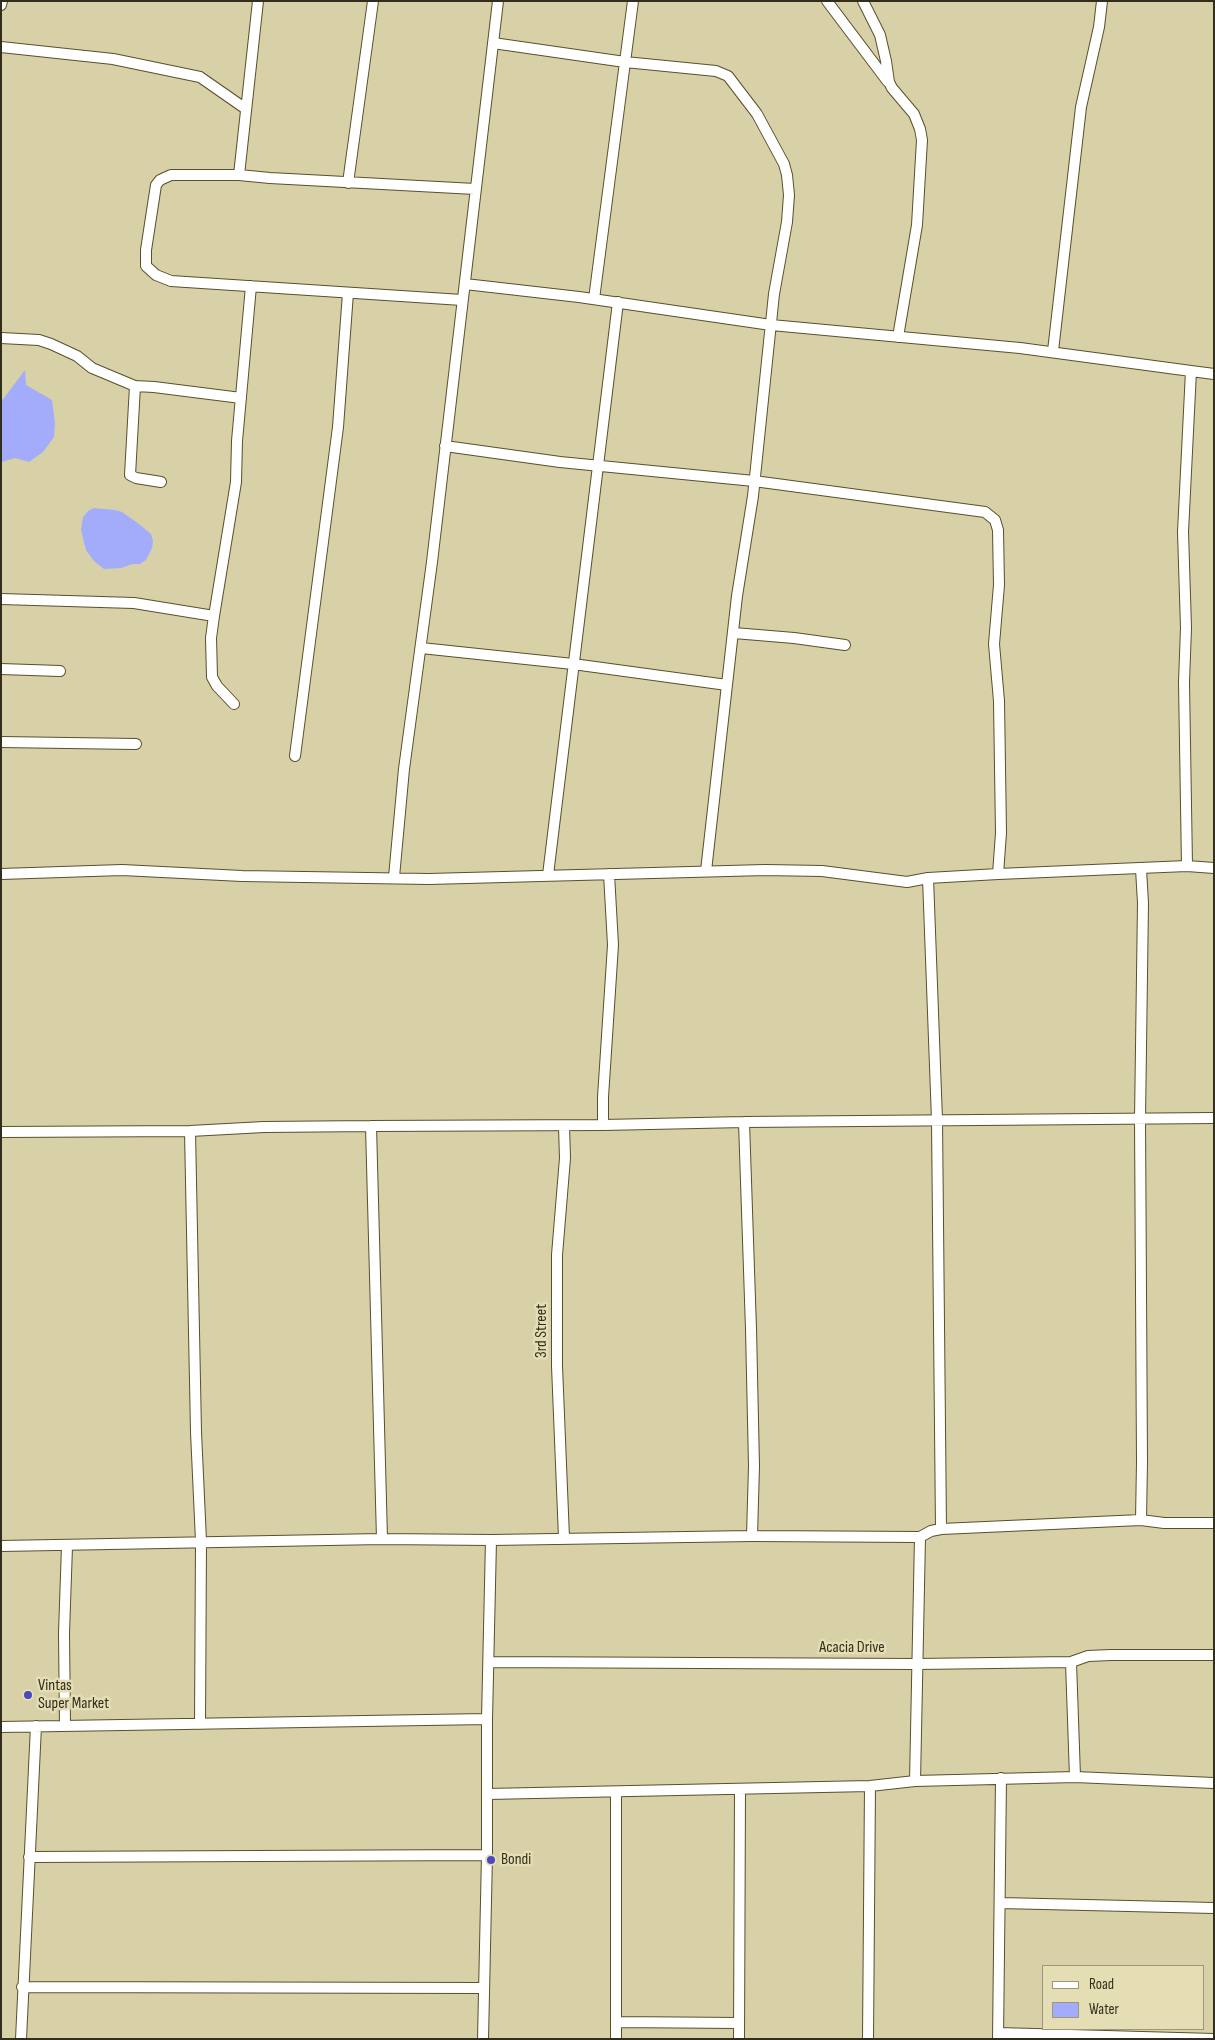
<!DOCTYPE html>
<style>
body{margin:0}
#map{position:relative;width:1215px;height:2040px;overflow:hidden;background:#d8d0a6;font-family:"Sofia Sans Condensed",sans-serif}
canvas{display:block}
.frame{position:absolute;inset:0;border:2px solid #322e1e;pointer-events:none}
.legend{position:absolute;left:1042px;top:1965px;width:162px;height:65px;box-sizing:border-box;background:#e5ddb3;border:1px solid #9d9777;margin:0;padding:6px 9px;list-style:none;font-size:15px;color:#322e1e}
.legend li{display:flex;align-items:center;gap:10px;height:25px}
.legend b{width:25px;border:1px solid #9d9777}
</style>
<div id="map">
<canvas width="1215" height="2040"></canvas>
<div class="frame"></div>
<ul class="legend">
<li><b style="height:6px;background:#fff"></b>Road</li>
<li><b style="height:14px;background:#a2acfb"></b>Water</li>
</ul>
</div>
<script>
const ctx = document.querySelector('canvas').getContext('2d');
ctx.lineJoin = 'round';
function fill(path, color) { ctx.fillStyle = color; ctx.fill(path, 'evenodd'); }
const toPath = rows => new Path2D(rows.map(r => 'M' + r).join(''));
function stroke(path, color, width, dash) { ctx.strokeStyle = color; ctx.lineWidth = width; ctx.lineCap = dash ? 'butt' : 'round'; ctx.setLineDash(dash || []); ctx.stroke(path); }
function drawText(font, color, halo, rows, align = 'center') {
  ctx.font = font + ' "Sofia Sans Condensed",sans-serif'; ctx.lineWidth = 5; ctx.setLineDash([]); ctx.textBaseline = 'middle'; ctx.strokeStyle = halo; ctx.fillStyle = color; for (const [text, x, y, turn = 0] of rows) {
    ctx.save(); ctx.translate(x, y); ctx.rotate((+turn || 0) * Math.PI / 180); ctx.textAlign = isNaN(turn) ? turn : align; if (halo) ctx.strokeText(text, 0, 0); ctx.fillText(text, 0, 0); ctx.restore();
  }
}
const water = toPath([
 [25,370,26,385,52,400,55,423,54,437,43,452,29,462,15,458,1,462,1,402],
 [94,508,115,510,122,512,139,524,151,534,153,541,152,548,146,560,140,564,133,564,121,568,104,569,94,561,86,550,81,530,83,517,88,511]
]);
const street = toPath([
 [827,1,888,82],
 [863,1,880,35,886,61,889,82,892,88,914,114,920,129,922,140,917,225,898,337],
 [1,5,2,1],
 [493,43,625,62,716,71,728,76,757,114,784,164,787,175,789,195,787,222,774,294,753,496,737,596,706,871],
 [1,47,113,59,200,77,246,109],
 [239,175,258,1],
 [348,183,373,1],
 [465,284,579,297,771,325,1020,348,1191,371,1183,532,1186,628,1184,682,1187,866],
 [594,299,633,1],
 [462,300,171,281,156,275,146,266,146,250,156,185,160,180,171,175,239,175,270,178,475,189],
 [1,338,39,340,51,344,77,356,92,368,135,386,154,387,241,398],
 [1053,351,1081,107,1099,27,1102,1],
 [1191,371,1214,374],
 [135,386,130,475,136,478,161,482],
 [445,446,560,462,754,481,985,512,995,520,998,530,999,585,994,644,999,701,1001,833,998,874],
 [1,599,134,603,214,616,211,638,212,677,217,686,234,704],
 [214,616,236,482,237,441,251,286],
 [734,633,794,638,845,645],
 [421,648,573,664,727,685],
 [1,669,60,671],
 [1,742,136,744],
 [295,756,338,427,348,293],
 [1,874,122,870,242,876,429,879,765,870,822,871,907,882,928,878,998,874,1187,866,1214,868],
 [548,875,618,302],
 [394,877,404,769,432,562,498,1],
 [928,878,937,1120,941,1529],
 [744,1122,751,1329,754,1466,752,1536],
 [603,1125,603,1097,613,945,609,874],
 [371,1126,382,1539],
 [564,1126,565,1158,557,1255,557,1366,564,1538],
 [190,1131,196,1432,201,1541,200,1724],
 [1,1132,190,1131,264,1127,371,1126,603,1125,744,1122,1214,1118],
 [1141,1520,1164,1523,1214,1523],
 [1,1546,382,1539,491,1540,752,1536,920,1537,931,1531,941,1529,1141,1520,1142,1462,1140,1119,1143,903,1141,869],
 [489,1662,917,1664,1071,1662,1088,1656,1111,1655,1214,1655],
 [1071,1662,1075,1777],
 [65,1726,64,1633,67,1546],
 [1,1727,487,1719],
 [915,1781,920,1537],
 [616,1792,616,2039],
 [487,1794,870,1786,915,1781,1075,1777,1214,1783],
 [29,1857,487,1855],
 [1000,1903,1214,1908],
 [22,1987,484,1988],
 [617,2022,739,2023],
 [998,2033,1214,2039],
 [21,2039,36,1726],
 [483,2039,487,1855,487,1719,491,1540],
 [739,2039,740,1789],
 [868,2039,870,1786],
 [998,2039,1001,1778]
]);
const markers = [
 [28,1695,5,"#4b49bf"],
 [491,1860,5,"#4b49bf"]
];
const streetNames = [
 ["3rd Street",542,1331,-90],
 ["Acacia Drive",852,1648]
];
const poiNames = [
 ["Vintas",38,1686],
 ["Super Market",38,1704],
 ["Bondi",501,1860]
];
fill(water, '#a2acfb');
stroke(street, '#58502b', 12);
stroke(street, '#fff', 10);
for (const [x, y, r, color] of markers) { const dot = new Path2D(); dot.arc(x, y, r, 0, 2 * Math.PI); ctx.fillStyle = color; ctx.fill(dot); stroke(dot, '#e5ddb3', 2); }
drawText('16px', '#322e1e', '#e5ddb3', streetNames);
drawText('16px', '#322e1e', '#e5ddb3', poiNames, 'left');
</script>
